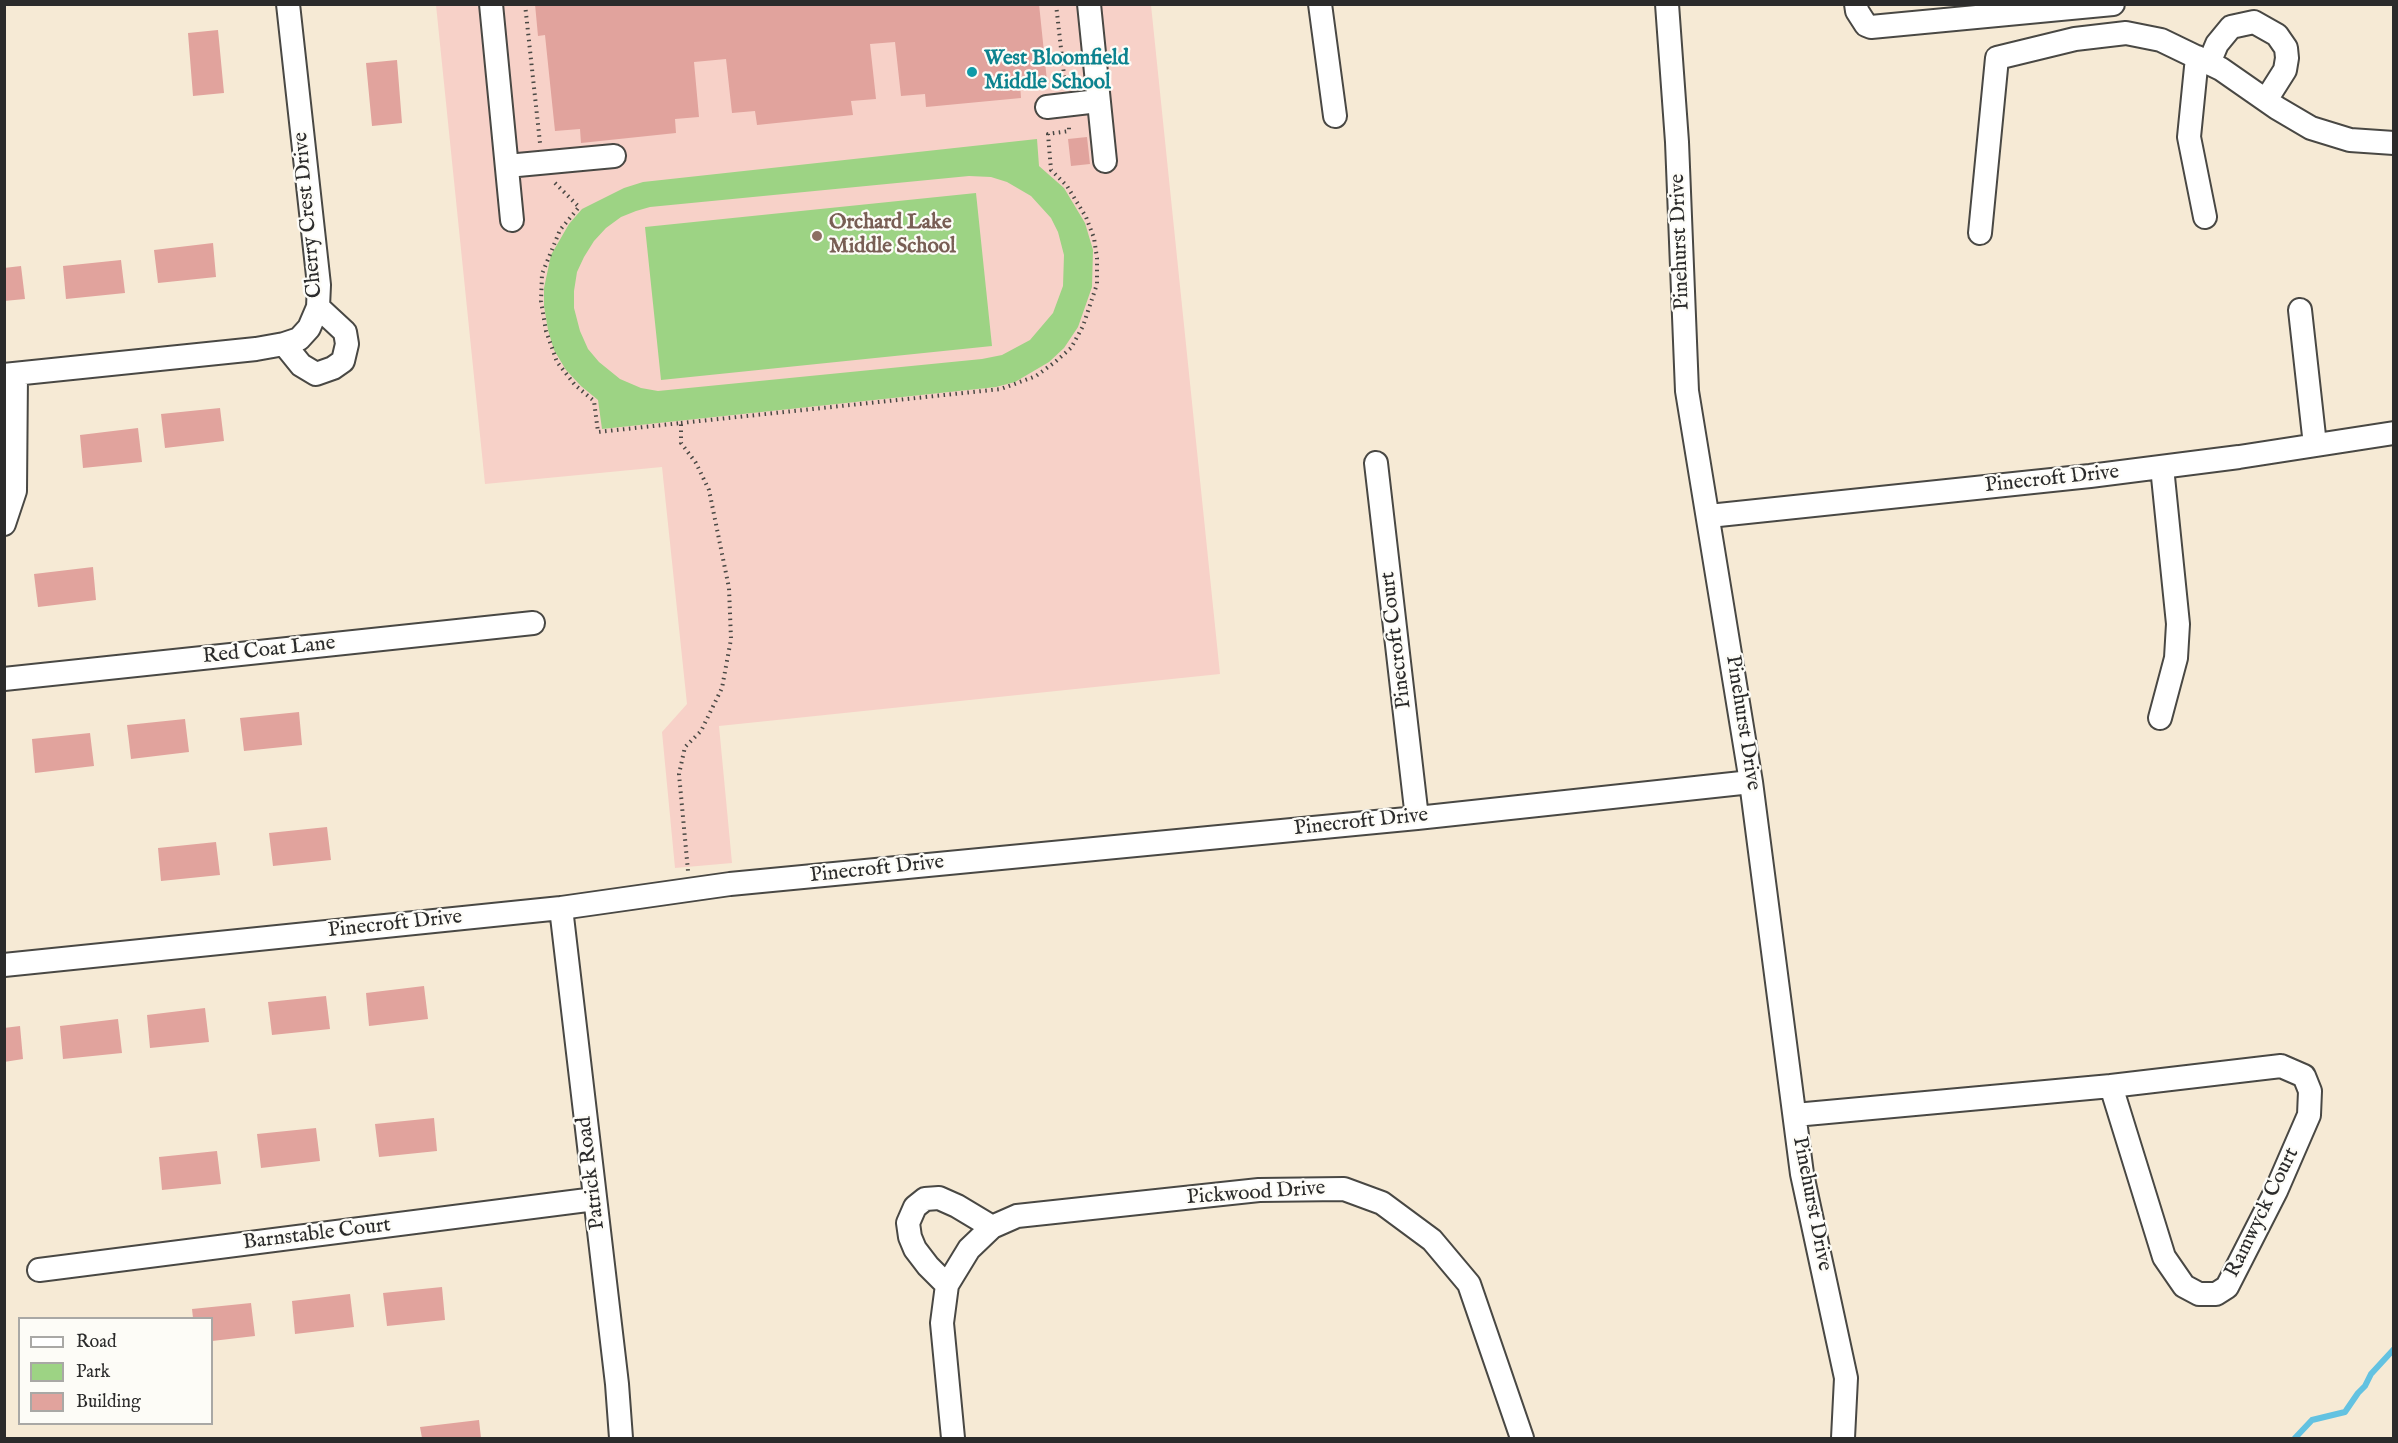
<!DOCTYPE html>
<style>
body{margin:0}
#map{position:relative;width:2398px;height:1443px;overflow:hidden;background:#f6ead5;font-family:"IM FELL English",serif}
canvas{display:block}
.frame{position:absolute;inset:0;border:6px solid #2b2b2b;pointer-events:none}
.legend{position:absolute;left:18px;top:1317px;width:195px;height:108px;box-sizing:border-box;background:#fdfcf7;border:2px solid #a9a8a5;margin:0;padding:8px 10px;list-style:none;font-size:18px;color:#2b2b2b}
.legend li{display:flex;align-items:center;gap:12px;height:30px}
.legend b{width:30px;border:2px solid #a9a8a5}
</style>
<div id="map">
<canvas width="2398" height="1443"></canvas>
<div class="frame"></div>
<ul class="legend">
<li><b style="height:8px;background:#fff"></b>Road</li>
<li><b style="height:16px;background:#9dd384"></b>Park</li>
<li><b style="height:16px;background:#e1a39d"></b>Building</li>
</ul>
</div>
<script>
const ctx = document.querySelector('canvas').getContext('2d');
ctx.lineJoin = 'round';
function fill(path, color) { ctx.fillStyle = color; ctx.fill(path, 'evenodd'); }
const toPath = rows => new Path2D(rows.map(r => 'M' + r).join(''));
function stroke(path, color, width, dash) { ctx.strokeStyle = color; ctx.lineWidth = width; ctx.lineCap = dash ? 'butt' : 'round'; ctx.setLineDash(dash || []); ctx.stroke(path); }
function drawText(font, color, halo, rows, align = 'center') {
  ctx.font = font + ' "IM FELL English",serif'; ctx.lineWidth = 4.5; ctx.setLineDash([]); ctx.textBaseline = 'middle'; ctx.strokeStyle = halo; ctx.fillStyle = color; for (const [text, x, y, turn = 0] of rows) {
    ctx.save(); ctx.translate(x, y); ctx.rotate((+turn || 0) * Math.PI / 180); ctx.textAlign = isNaN(turn) ? turn : align; if (halo) ctx.strokeText(text, 0, 0); ctx.fillText(text, 0, 0); ctx.restore();
  }
}
const built = toPath([
 [436,5,1151,5,1220,674,719,726,732,863,675,868,662,732,687,704,662,467,485,484]
]);
const green = toPath([
 [1037,139,1039,166,1064,188,1085,223,1093,250,1092,287,1078,327,1064,348,1049,362,1015,382,996,387,602,429,598,400,581,386,566,370,554,350,548,330,544,306,544,288,551,255,569,224,582,209,624,188,643,182],
 [969,176,991,177,1007,182,1031,196,1051,218,1058,232,1064,255,1063,286,1053,313,1030,340,1002,355,982,359,658,391,641,388,620,379,599,362,588,349,580,331,574,308,574,291,577,272,584,257,594,241,606,228,621,217,636,211,650,207],
 [976,193,992,346,661,380,645,227]
]);
const stream = toPath([
 [2295,1438,2312,1420,2345,1412,2358,1393,2365,1386,2371,1374,2394,1349]
]);
const building = toPath([
 [535,4,1039,4,1047,81,1020,84,1021,98,926,107,925,94,901,96,895,42,870,44,876,99,851,101,853,115,757,125,755,111,732,113,726,59,694,62,699,117,675,119,676,133,581,143,580,129,555,131,545,35,538,36],
 [218,30,224,93,193,96,188,33],
 [397,60,402,123,372,126,366,63],
 [1087,137,1090,164,1071,166,1068,139],
 [213,243,216,277,158,283,154,250],
 [121,260,125,293,66,299,63,266],
 [21,266,25,299,4,301,4,268],
 [220,408,224,441,165,448,161,414],
 [138,428,142,462,83,468,80,435],
 [93,567,96,600,38,607,34,574],
 [299,712,302,745,244,751,240,718],
 [185,719,189,752,131,759,127,725],
 [90,733,94,766,35,773,32,739],
 [327,827,331,860,273,866,269,833],
 [216,842,220,875,161,881,158,848],
 [424,986,428,1019,369,1026,366,993],
 [326,996,330,1029,272,1035,268,1002],
 [205,1008,209,1042,150,1048,147,1015],
 [118,1019,122,1053,63,1059,60,1026],
 [20,1026,23,1059,4,1062,4,1028],
 [434,1118,437,1151,379,1157,375,1124],
 [316,1128,320,1161,261,1168,257,1134],
 [217,1151,221,1184,162,1190,159,1157],
 [442,1287,445,1320,387,1326,383,1293],
 [350,1294,354,1327,295,1334,292,1301],
 [251,1303,255,1336,212,1341,212,1318,193,1318,192,1309],
 [479,1420,481,1438,422,1438,420,1427]
]);
const path = toPath([
 [525,4,540,143],
 [1056,4,1065,84],
 [555,183,579,207,560,230,542,274,541,301,546,331,557,362,575,385,594,401,598,432,681,423,681,443,696,463,709,490,729,588,731,639,722,688,701,731,685,747,679,774,688,871],
 [681,423,1001,389,1036,376,1055,362,1071,348,1083,326,1097,284,1097,258,1094,238,1086,217,1067,186,1051,170,1048,134,1069,131,1069,125]
]);
const minor = toPath([
 [491,4,512,220],
 [1089,4,1105,161],
 [1320,4,1335,116],
 [1667,4,1677,142,1687,391,1751,782,1802,1174,1846,1378,1843,1438],
 [1856,4,1857,11,1866,25,1871,27,2113,4],
 [2197,57,2189,137,2205,217],
 [2209,63,2217,44,2231,27,2254,22,2277,35,2286,48,2287,58,2285,70,2266,100],
 [1047,107,1098,101],
 [507,166,614,156],
 [1980,233,1997,58,2075,39,2126,33,2161,40,2221,69,2277,108,2311,128,2350,140,2394,143],
 [2300,310,2315,445],
 [284,344,301,365,316,374,333,368,343,361,347,344,345,332,318,307],
 [4,375,256,349,284,344,299,339,309,328,318,307,319,285,288,4],
 [1376,463,1417,818],
 [1709,516,2090,476,2239,457,2394,433],
 [4,524,15,491,16,374],
 [4,679,533,623],
 [2160,718,2176,658,2178,624,2162,467],
 [561,908,617,1384,621,1438],
 [4,965,561,908,730,884,1417,818,1751,782],
 [2281,1066,2304,1076,2310,1091,2309,1115,2276,1191,2227,1287,2216,1294,2199,1294,2184,1286,2164,1257,2111,1086,2281,1066],
 [1795,1115,2111,1086],
 [39,1270,595,1199],
 [947,1285,928,1266,915,1249,910,1237,908,1223,915,1207,925,1199,939,1198,957,1206,992,1227],
 [953,1438,942,1323,947,1285,969,1249,992,1227,1017,1216,1259,1190,1344,1189,1382,1203,1432,1240,1469,1284,1522,1438]
]);
const markers = [
 [972,72,6,"#0f9aa8"],
 [817,236,6,"#8d6e63"]
];
const cultureNames = [
 ["West Bloomfield",984,60],
 ["Middle School",984,84]
];
const streetNames = [
 ["Cherry Crest Drive",309,215,-95],
 ["Pinehurst Drive",1681,242,-92],
 ["Pinecroft Drive",2052,480,-6],
 ["Pinecroft Court",1397,640,-97],
 ["Red Coat Lane",269,651,-6],
 ["Pinehurst Drive",1742,723,81],
 ["Pinecroft Drive",1361,823,-6],
 ["Pinecroft Drive",877,870,-6],
 ["Pinecroft Drive",395,925,-6],
 ["Patrick Road",592,1173,-97],
 ["Pickwood Drive",1256,1194,-4],
 ["Pinehurst Drive",1811,1204,79],
 ["Ramwyck Court",2263,1213,-64],
 ["Barnstable Court",317,1235,-7]
];
const educationNames = [
 ["Orchard Lake",829,224],
 ["Middle School",829,248]
];
fill(built, '#f7d1c8');
fill(green, '#9dd384');
stroke(stream, '#63c2e1', 6);
fill(building, '#e1a39d');
stroke(minor, '#494844', 26);
stroke(path, '#494844', 4, [1.5, 4.5]);
stroke(minor, '#fff', 22);
for (const [x, y, r, color] of markers) { const dot = new Path2D(); dot.arc(x, y, r, 0, 2 * Math.PI); ctx.fillStyle = color; ctx.fill(dot); stroke(dot, '#fdfcf7', 2); }
drawText('bold 21px', '#0d838f', '#fdfcf7', cultureNames, 'left');
drawText('21px', '#2b2b2b', '#fdfcf7', streetNames);
drawText('bold 21px', '#785e54', '#fdfcf7', educationNames, 'left');
</script>
